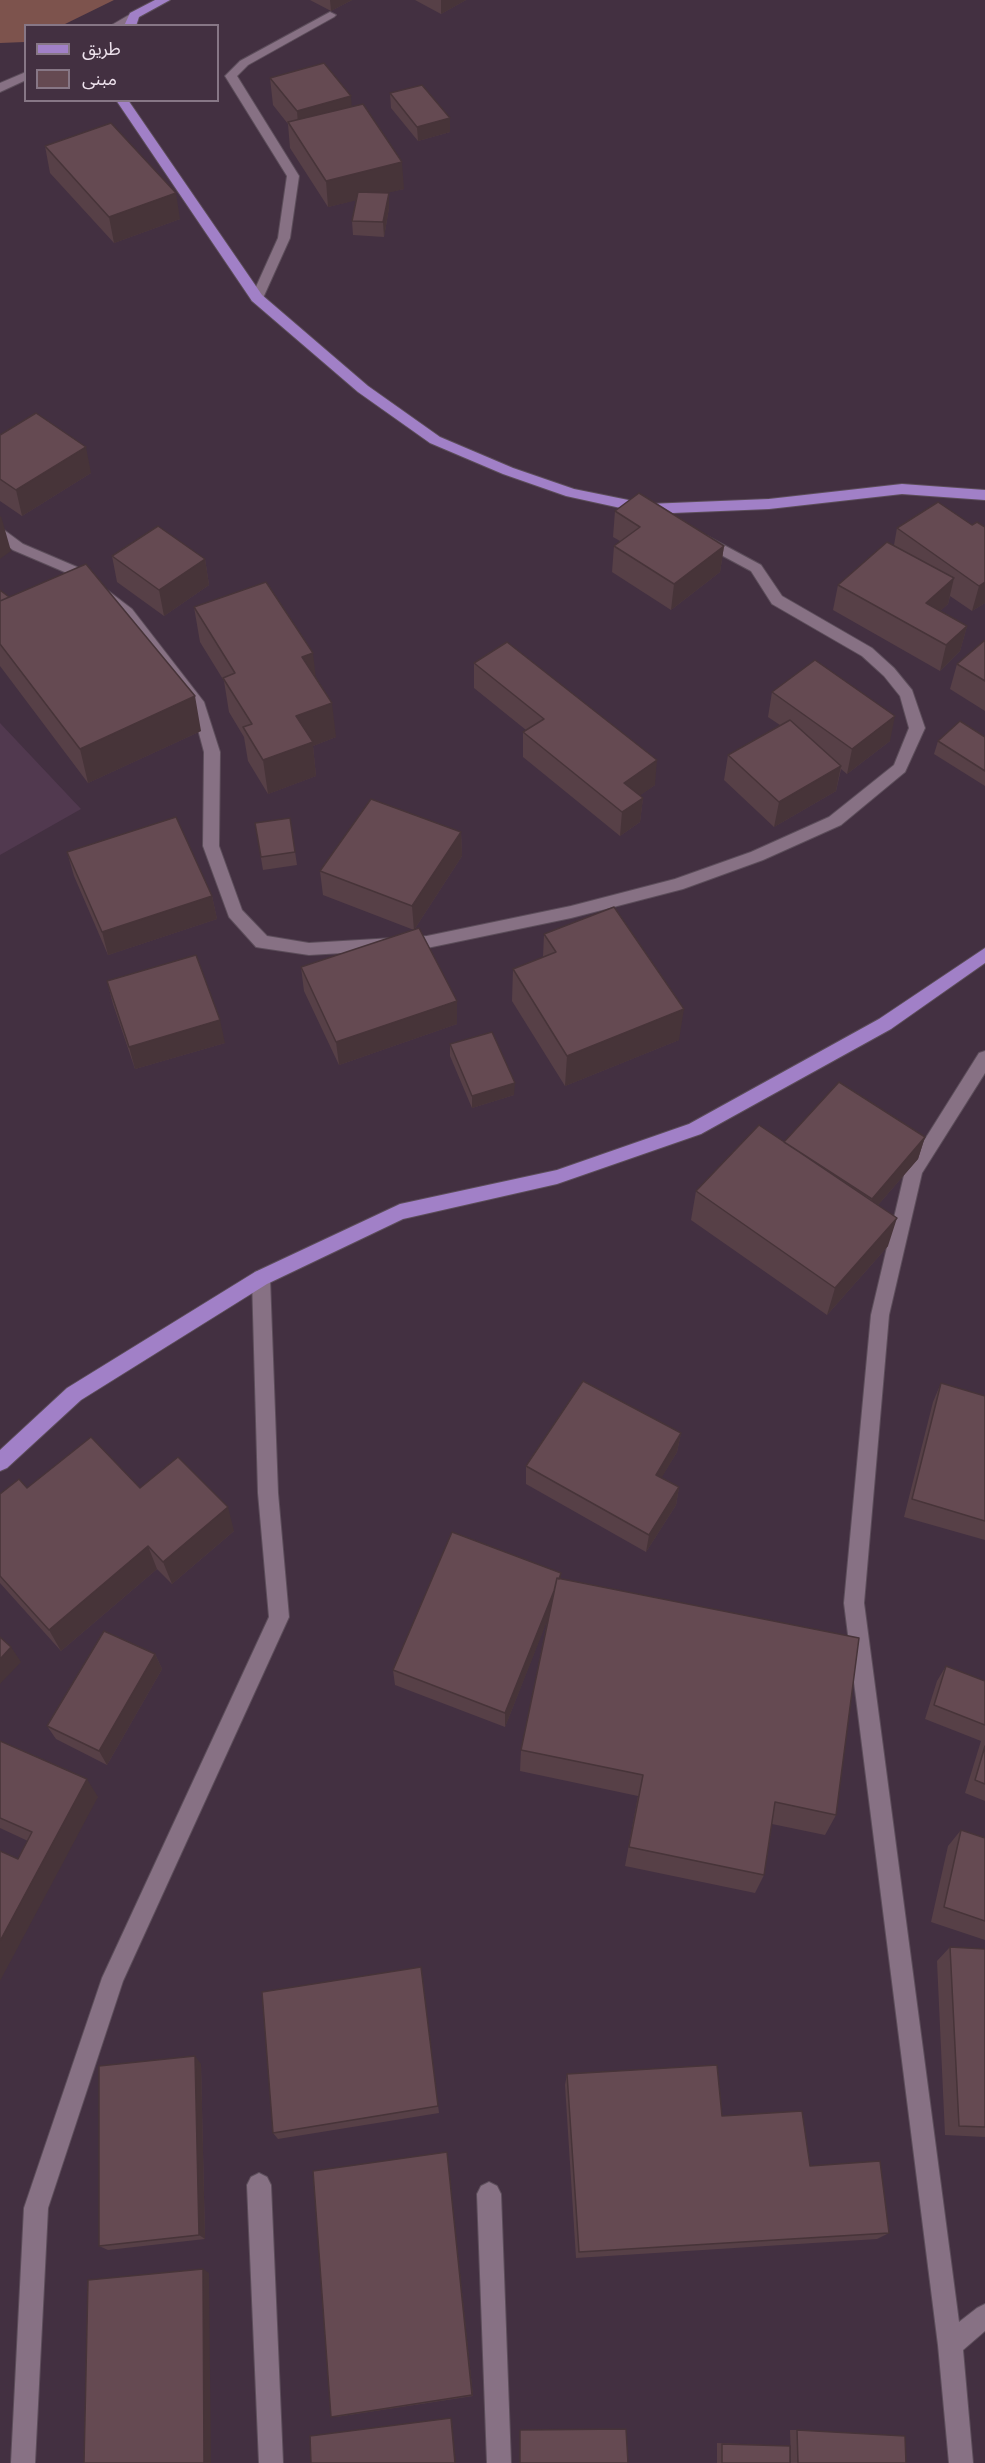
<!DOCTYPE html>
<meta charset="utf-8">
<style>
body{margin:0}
#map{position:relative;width:985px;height:2463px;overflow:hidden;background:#433041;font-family:"Exo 2","Noto Sans Arabic",sans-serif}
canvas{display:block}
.legend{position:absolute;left:24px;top:24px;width:195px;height:78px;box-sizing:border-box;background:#433041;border:2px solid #877786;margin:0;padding:8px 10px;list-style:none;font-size:18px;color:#eee2ed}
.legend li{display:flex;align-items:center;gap:12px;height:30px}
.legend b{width:30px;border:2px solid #877786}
</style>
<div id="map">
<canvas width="985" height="2463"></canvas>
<ul class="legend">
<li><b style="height:8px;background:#a180c7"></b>طريق</li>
<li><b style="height:16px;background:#654a52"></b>مبنى</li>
</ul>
</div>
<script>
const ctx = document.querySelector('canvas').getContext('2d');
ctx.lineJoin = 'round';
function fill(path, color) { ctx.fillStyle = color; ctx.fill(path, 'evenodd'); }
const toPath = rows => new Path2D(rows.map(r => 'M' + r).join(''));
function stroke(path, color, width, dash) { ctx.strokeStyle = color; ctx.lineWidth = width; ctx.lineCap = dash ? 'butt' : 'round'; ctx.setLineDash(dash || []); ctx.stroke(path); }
const built = toPath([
 [0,723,81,809,0,855]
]);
const green = toPath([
 [0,0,114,0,63,25,26,26,25,42,0,43]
]);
const minor = toPath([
 [134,12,138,13,138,17,124,26,110,26,134,12],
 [330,12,336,15,334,17,248,65,237,76,299,176,290,238,263,298,262,301,252,301,251,298,278,238,287,176,225,76,240,61,330,12],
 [26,72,26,80,0,92,0,83,26,72],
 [0,527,23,544,77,567,132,609,204,702,220,752,219,846,242,910,267,936,309,943,427,936,571,906,675,879,751,852,829,817,894,765,909,728,900,696,884,676,862,656,772,604,751,571,697,542,695,539,697,536,707,536,761,565,782,596,872,648,894,668,912,690,925,728,905,772,841,825,763,860,683,889,571,918,427,948,309,955,262,948,256,947,229,917,203,846,204,752,192,707,122,617,67,573,13,550,0,540,0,527],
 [985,1051,985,1073,922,1173,889,1315,864,1603,959,2322,977,2308,985,2304,985,2331,963,2350,973,2463,949,2463,938,2345,844,1603,871,1315,905,1171,979,1053,985,1051],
 [261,1270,267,1272,270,1278,278,1493,289,1617,123,1981,48,2208,35,2463,11,2463,24,2208,102,1978,269,1617,258,1493,252,1278,255,1272,261,1270],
 [259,2173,267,2177,271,2185,283,2463,259,2463,247,2185,251,2177,259,2173],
 [489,2182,497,2186,501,2194,511,2463,487,2463,477,2194,481,2186,489,2182]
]);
const major = toPath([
 [155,0,170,0,139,17,136,26,124,26,130,13,155,0],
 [116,100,128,100,262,295,368,386,440,437,513,468,574,489,648,504,769,499,902,484,985,490,985,500,902,494,769,509,648,514,566,496,503,474,430,443,358,392,252,301,116,100],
 [985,948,985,963,891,1029,701,1134,557,1184,403,1219,267,1284,81,1400,7,1468,0,1471,0,1450,67,1388,255,1272,400,1204,557,1170,689,1124,879,1019,985,948]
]);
const wall = toPath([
 [310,0,352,0,331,11],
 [415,0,466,0,441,14],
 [270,78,352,106,404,189,385,193,389,193,389,208,384,237,353,235,352,221,356,200,328,207,290,148,288,124,273,105],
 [390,93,450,132,418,141,391,108],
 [45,146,180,219,114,243,50,173],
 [0,435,91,473,22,516,0,501],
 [615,511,724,546,720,572,671,610,612,572,614,546,620,541,613,537],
 [972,525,985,603,972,611,950,596,948,604,940,611,967,626,960,651,940,671,833,610,838,585,894,545,897,528],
 [112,556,205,559,209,585,164,616,117,582],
 [0,590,9,597,201,731,88,783,0,666],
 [194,607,315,677,336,737,313,746,316,776,268,794,248,761,244,737,229,712,224,681,200,642],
 [985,640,985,711,950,689,957,664],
 [474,663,655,785,640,795,643,798,640,822,620,836,523,757,523,732,526,730,474,688],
 [772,692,890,741,847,774,841,769,836,791,774,827,724,780,728,755,780,725,768,717],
 [985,737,985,786,934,754,938,741],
 [290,818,297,865,263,870,255,823],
 [461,832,462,856,414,930,323,895,320,871],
 [67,852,212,896,217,919,108,955,74,876],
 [544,934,679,1040,565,1086,512,1001,513,969,543,957],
 [301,967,457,1024,339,1065,304,991],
 [107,981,225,1043,135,1069,113,1004],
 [450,1044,514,1095,472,1108,450,1056],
 [925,1137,918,1159,878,1205,888,1246,827,1315,691,1220,696,1191,784,1142],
 [941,1383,985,1396,985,1540,904,1517,933,1402],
 [681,1433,677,1452,661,1478,679,1487,676,1505,646,1552,526,1484,526,1466],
 [27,1488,140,1488,234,1531,172,1584,157,1569,61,1651,0,1583,0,1494],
 [561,1579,836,1815,825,1835,772,1824,764,1875,755,1893,625,1866,638,1796,520,1771,521,1750,548,1618,505,1727,395,1685,393,1670],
 [155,1654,162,1669,107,1765,56,1739,47,1726],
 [946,1666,985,1681,985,1801,965,1793,981,1741,925,1719,937,1681],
 [0,1741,98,1797,18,1859,28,1841,0,1828],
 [961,1830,985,1838,985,1940,931,1922,948,1846],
 [950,1947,985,1949,985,2137,945,2135,937,1961],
 [421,1967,439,2113,278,2139,273,2133],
 [201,2064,205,2239,108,2250,99,2246],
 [567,2074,722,2116,810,2166,889,2233,877,2239,576,2258,565,2085],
 [448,2160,473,2396,336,2417,331,2417],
 [790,2430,797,2430,906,2463,791,2463],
 [717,2443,790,2446,790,2463,717,2463]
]);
const shadedWall = toPath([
 [330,0,352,0,331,11],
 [441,0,466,0,441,14],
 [351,96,353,123,299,138,297,111],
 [450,118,450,132,418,141,417,127],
 [402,162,404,189,328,207,326,181],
 [176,193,180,219,114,243,109,217],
 [389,193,389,208,384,237,383,222],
 [86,447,91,473,22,516,16,490],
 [1,516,11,551,0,559,0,517],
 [724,546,720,572,671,610,674,584],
 [205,559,209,585,164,616,159,590],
 [954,578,948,604,920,629,926,603],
 [985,582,985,603,972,611,979,586],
 [967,626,960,651,940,671,946,645],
 [313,653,317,688,302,657],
 [195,696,201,731,88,783,80,749],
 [332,703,336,737,313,746,316,776,268,794,263,760,296,716],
 [895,716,890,741,847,774,852,749],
 [657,760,655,785,622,808,624,783],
 [841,766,836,791,774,827,779,802],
 [643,798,640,822,620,836,622,812],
 [461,832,462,856,414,930,412,906],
 [212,896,217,919,108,955,102,932],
 [457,1001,457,1024,339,1065,336,1042],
 [684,1009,679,1040,565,1086,567,1056],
 [220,1020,225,1043,135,1069,129,1047],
 [515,1083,514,1095,472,1108,472,1096],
 [925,1137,918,1159,865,1220,872,1199],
 [897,1218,888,1246,827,1315,835,1288],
 [681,1433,677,1452,653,1492,656,1475],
 [679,1487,676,1505,646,1552,649,1535],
 [228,1507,234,1531,172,1584,163,1562],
 [148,1546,157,1569,61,1651,49,1630],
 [561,1573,560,1589,505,1727,505,1713],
 [11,1647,21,1662,0,1684,0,1659],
 [155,1654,162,1669,107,1765,99,1751],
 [87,1779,98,1797,0,1981,0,1941],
 [195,2056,201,2064,205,2239,199,2235],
 [447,2152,448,2160,473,2396,472,2395],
 [203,2269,209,2273,211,2463,204,2463],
 [451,2418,452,2419,456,2463,455,2463]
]);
const building = toPath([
 [324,63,351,96,297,111,270,78,324,63],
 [422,85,450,118,417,127,390,93,422,85],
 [363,104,402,162,326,181,288,122,363,104],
 [111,123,176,193,109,217,45,146,111,123],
 [358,192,389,193,383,222,352,221,358,192],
 [36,413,86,447,16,490,0,479,0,435,36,413],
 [639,493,724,546,674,584,614,546,640,527,615,511,639,493],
 [938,502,972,525,977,522,985,527,985,582,979,586,897,528,938,502],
 [158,526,205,559,159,590,112,556,158,526],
 [887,542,954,578,926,603,967,626,946,645,838,585,887,542],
 [86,564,195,696,80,749,0,644,0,601,86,564],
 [266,582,313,653,302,657,332,703,296,716,313,742,263,760,243,727,252,724,223,678,235,673,194,607,266,582],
 [0,590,9,597,0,601,0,590],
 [985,640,985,681,957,664,985,640],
 [507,642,657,760,624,783,643,798,622,812,523,732,544,719,474,663,507,642],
 [815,660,895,716,852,749,772,692,815,660],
 [790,720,841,766,779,802,728,755,790,720],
 [960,721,985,737,985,771,938,741,960,721],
 [371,799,461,832,412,906,320,871,371,799],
 [176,817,212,896,102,932,67,852,176,817],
 [290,818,295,852,261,857,255,823,290,818],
 [614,907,684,1009,567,1056,513,969,556,952,544,934,614,907],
 [419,928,457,1001,336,1042,301,967,419,928],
 [196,955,220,1020,129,1047,107,981,196,955],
 [492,1032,515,1083,472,1096,450,1044,492,1032],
 [839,1082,925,1137,872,1199,784,1142,839,1082],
 [759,1125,897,1218,835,1288,696,1191,759,1125],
 [583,1381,681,1433,656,1475,679,1487,649,1535,526,1466,583,1381],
 [941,1383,985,1396,985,1521,912,1499,941,1383],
 [91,1437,140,1488,178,1457,228,1507,163,1562,148,1546,49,1630,0,1576,0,1494,19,1479,27,1488,91,1437],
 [452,1532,561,1573,559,1579,557,1578,554,1591,505,1713,393,1670,452,1532],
 [557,1578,859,1638,836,1815,775,1802,764,1875,629,1847,643,1775,521,1750,557,1578],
 [104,1631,155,1654,99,1751,47,1726,104,1631],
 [0,1637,11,1647,0,1659,0,1637],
 [946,1666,985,1681,985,1725,934,1705,946,1666],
 [0,1741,87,1779,0,1941,0,1851,18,1859,32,1832,0,1818,0,1741],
 [985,1746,985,1784,975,1780,985,1746],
 [961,1830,985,1838,985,1921,944,1907,961,1830],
 [950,1947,985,1949,985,2127,959,2126,950,1947],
 [421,1967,438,2106,273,2133,262,1992,421,1967],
 [195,2056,199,2235,99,2246,99,2066,195,2056],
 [717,2065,722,2116,802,2111,810,2166,880,2161,889,2233,579,2252,567,2074,717,2065],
 [447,2152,472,2395,331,2417,313,2171,447,2152],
 [203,2269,204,2463,84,2463,88,2280,203,2269],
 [451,2418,455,2463,311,2463,310,2436,451,2418],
 [626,2429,628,2463,520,2463,520,2430,626,2429],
 [797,2430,905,2436,906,2463,798,2463,797,2430],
 [722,2444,790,2446,790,2463,722,2463,722,2444]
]);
fill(built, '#51394f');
fill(green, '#7d534d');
stroke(minor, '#5c4d5a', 2);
stroke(major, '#5c4d5a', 2);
fill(minor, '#877184');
fill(major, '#a180c7');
fill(wall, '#574047');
fill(shadedWall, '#473439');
fill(building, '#654a52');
stroke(building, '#473439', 1.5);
</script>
